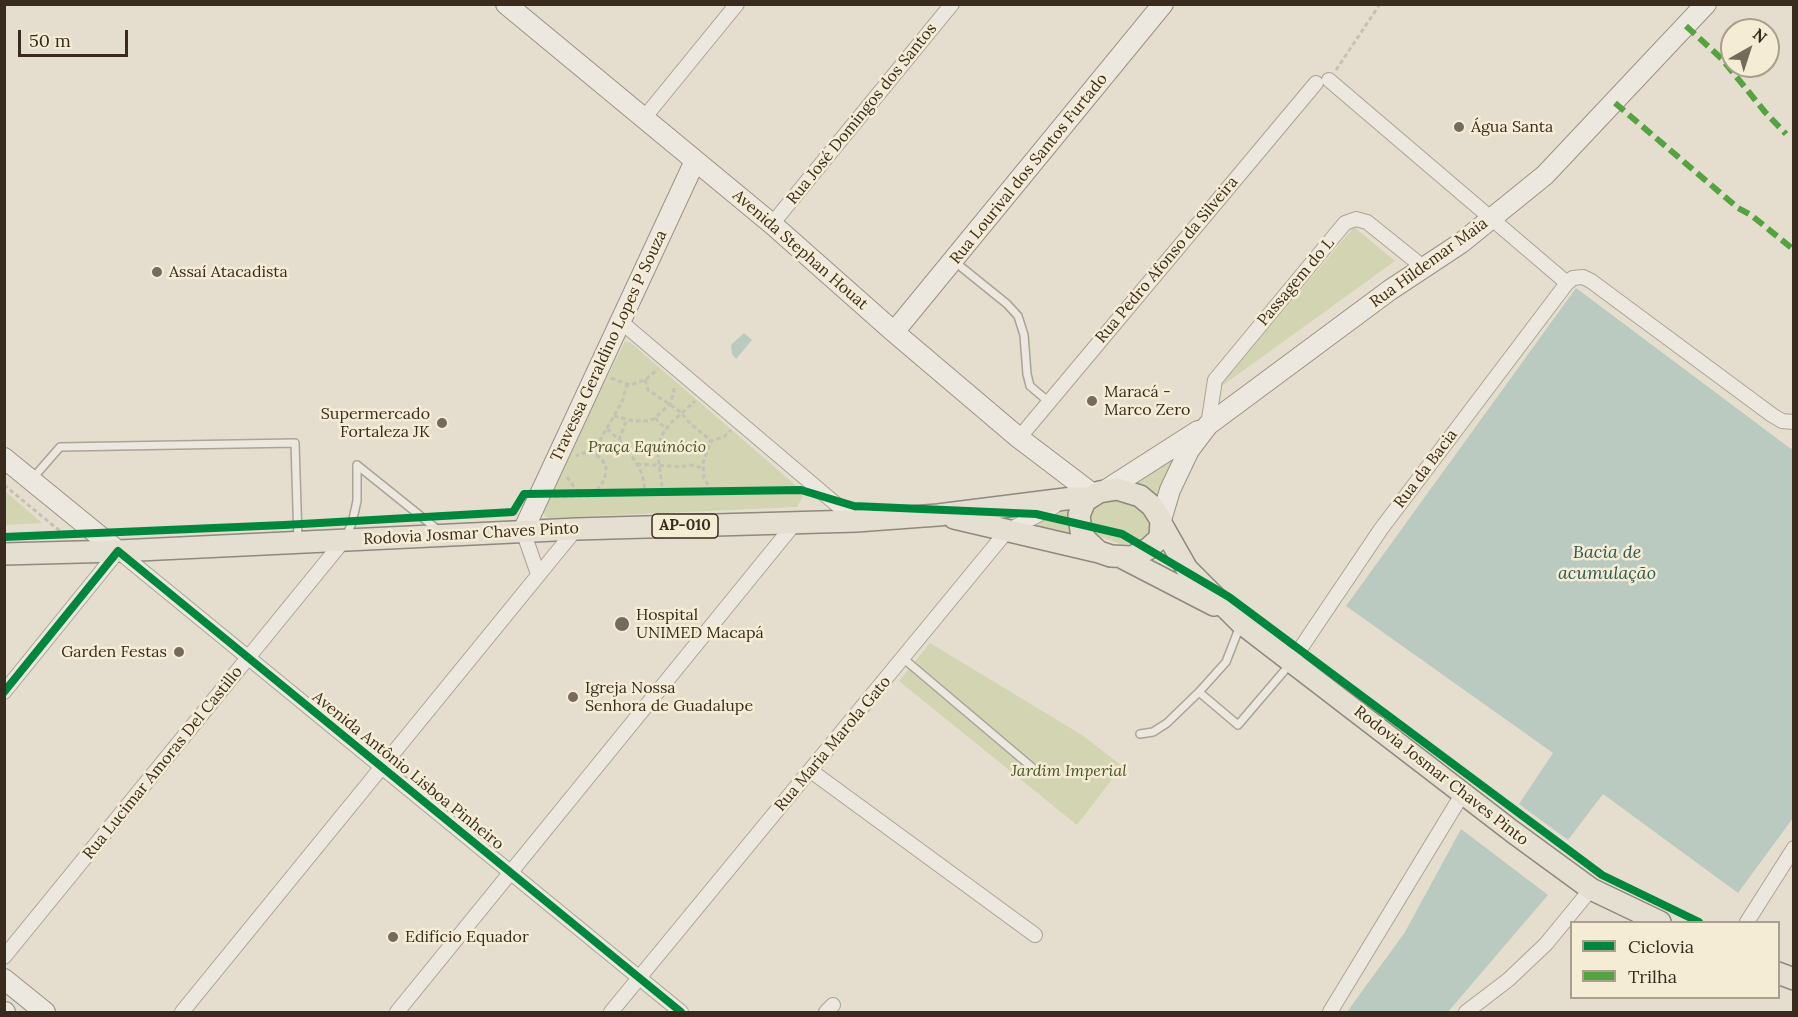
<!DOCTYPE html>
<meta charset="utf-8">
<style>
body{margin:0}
#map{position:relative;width:1798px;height:1017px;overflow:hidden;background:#e5dece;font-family:Lora,serif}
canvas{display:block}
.frame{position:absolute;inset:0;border:6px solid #392c1f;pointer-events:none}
.legend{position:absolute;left:1570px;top:921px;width:210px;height:78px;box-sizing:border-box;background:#f5ecd5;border:2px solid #aa9f8c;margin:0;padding:8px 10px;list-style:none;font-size:18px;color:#392c1f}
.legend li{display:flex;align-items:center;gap:12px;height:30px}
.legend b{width:30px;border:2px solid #aa9f8c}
.north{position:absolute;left:1720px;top:18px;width:60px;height:60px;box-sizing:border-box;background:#f5ecd5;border:2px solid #aa9f8c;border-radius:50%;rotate:39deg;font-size:16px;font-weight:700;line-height:24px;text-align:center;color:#392c1f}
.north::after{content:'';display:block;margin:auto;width:21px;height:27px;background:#756a5c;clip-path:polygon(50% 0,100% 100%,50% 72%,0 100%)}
.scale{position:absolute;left:18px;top:30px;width:110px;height:27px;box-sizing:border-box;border:3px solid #392c1f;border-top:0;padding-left:8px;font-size:18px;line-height:21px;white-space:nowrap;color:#392c1f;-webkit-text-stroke:4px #f5ecd5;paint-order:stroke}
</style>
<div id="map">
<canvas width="1798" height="1017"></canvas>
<div class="frame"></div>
<ul class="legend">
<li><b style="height:8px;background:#00873e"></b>Ciclovia</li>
<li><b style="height:8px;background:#53a441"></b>Trilha</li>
</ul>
<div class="north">N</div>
<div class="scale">50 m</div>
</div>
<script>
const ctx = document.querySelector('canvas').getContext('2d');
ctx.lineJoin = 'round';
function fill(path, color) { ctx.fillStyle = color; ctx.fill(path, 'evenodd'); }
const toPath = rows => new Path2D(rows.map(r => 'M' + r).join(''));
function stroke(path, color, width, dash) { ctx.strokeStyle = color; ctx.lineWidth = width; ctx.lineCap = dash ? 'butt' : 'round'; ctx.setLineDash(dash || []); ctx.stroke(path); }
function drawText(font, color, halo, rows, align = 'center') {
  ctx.font = font + ' Lora,serif'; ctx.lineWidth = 5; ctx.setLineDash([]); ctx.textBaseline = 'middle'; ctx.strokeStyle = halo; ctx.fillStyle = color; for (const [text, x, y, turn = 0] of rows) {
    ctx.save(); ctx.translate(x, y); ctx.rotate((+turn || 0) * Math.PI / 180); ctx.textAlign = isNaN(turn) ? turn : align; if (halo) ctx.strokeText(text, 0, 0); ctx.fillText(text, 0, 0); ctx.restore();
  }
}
const green = toPath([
 [1354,227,1395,261,1215,391],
 [625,341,631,343,801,490,803,496,797,507,549,518,545,516,542,510],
 [1176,450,1160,502,1127,484],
 [5,491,42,523,5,525],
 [1109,500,1119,500,1139,507,1151,518,1152,534,1139,544,1120,544,1097,535,1088,522,1089,514,1096,505],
 [1070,504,1075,533,1068,540,1021,527],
 [930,643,1082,735,1122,766,1077,825,899,681]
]);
const water = toPath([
 [1576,288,1791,449,1793,447,1793,818,1738,893,1603,794,1568,840,1519,804,1553,753,1346,606],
 [744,333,752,340,736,359,732,354,731,345],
 [1461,829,1548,895,1448,1012,1347,1012,1405,932]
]);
const path = toPath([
 [1336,70,1380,4],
 [611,378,630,385,645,380,658,369],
 [645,380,648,390,678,410,690,423,711,441,725,436,731,430],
 [614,416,634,421,649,421,655,418,670,404,674,392,674,385],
 [655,418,666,429],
 [607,429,622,442,637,464,642,474,646,495],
 [619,440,627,419],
 [597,456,601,438,622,402,627,384],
 [637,464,681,467,690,465,704,468],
 [567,477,576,490,590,493,597,490,605,479,606,466,601,458,591,453,582,453,576,456],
 [4,485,66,536],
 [663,494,657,449,663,433,670,424,695,401],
 [555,497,712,492,704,478,703,463,711,441]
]);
const lane = toPath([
 [955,262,1007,304,1018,316,1024,335,1027,374,1030,386,1049,402],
 [357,465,438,530],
 [33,478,60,447,295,443,298,540],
 [346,536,352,523,357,501,357,465],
 [904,659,1034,769],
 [1199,692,1238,725,1291,663],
 [1140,734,1153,732,1167,723,1199,692,1226,662,1240,626]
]);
const street = toPath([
 [1329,80,1567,283],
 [644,118,737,4],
 [772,224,952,4],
 [620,321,856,521],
 [1208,425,1215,380,1345,223,1356,219,1367,222,1423,267],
 [1019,438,1316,83],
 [523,531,538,574],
 [1292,661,1381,529,1567,283,1573,278,1583,277,1591,281,1772,415,1782,421,1794,422],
 [4,692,118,551,681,1012],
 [811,771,1035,935],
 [1747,922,1794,848],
 [4,957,344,540],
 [182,1012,576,529],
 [397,1012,795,523],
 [611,1012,1007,531,1055,506],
 [826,1012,833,1005],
 [1330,1012,1463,793],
 [1466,1012,1508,980,1546,944,1591,889]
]);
const secondary = toPath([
 [506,4,772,224,894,332,1019,438,1094,495],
 [894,332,1163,4],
 [4,458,118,551],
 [1106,490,1198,431],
 [1161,520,1170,490,1189,450,1208,425,1390,290,1461,243,1545,175,1706,4],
 [523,531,695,161],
 [4,979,45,1012],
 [4,1012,5,1012]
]);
const primary = toPath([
 [1117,489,1140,496,1152,506,1161,520,1160,538,1148,549,1132,557,1111,556,1099,552,1086,540,1081,531,1079,515,1085,501,1099,492,1117,489],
 [954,518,1099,552],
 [1162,525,1187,569,1241,623,1513,832,1591,889,1660,922],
 [4,554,118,551,576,529,856,521,938,515,1073,498,1088,498],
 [1121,557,1214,605],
 [1778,973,1794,979]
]);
const quiet = toPath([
 [1686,26,1722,59,1765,112,1786,134],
 [1615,103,1738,208,1751,215,1794,250]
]);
const cycleway = toPath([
 [4,537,284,525,513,512,524,494,801,490,854,506,1036,514,1122,534,1229,597,1602,875,1699,922],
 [4,692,118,551,681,1012]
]);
const markers = [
 [1459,127,6,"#756a5c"],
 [157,272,6,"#756a5c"],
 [1092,401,6,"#756a5c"],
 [442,423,6,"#756a5c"],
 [622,624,8,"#756a5c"],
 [179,652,6,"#756a5c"],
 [573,697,6,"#756a5c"],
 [393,937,6,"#756a5c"]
];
const shields = [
 [685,526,66]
];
const shieldNames = [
 ["AP-010",685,526]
];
const streetNames = [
 ["Rua José Domingos dos Santos",862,114,-51],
 ["Rua Lourival dos Santos Furtado",1029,169,-51],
 ["Avenida Stephan Houat",800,250,41],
 ["Rua Pedro Afonso da Silveira",1167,260,-50],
 ["Rua Hildemar Maia",1429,263,-36],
 ["Passagem do L",1296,282,-50],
 ["Travessa Geraldino Lopes P Souza",609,346,-65],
 ["Rua da Bacia",1426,469,-53],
 ["Rodovia Josmar Chaves Pinto",471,534,-3],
 ["Rua Maria Marola Gato",833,744,-50],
 ["Rua Lucimar Amoras Del Castillo",163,763,-51],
 ["Avenida Antônio Lisboa Pinheiro",408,771,39],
 ["Rodovia Josmar Chaves Pinto",1441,776,38]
];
const poiNames = [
 ["Água Santa",1471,127],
 ["Assaí Atacadista",169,272],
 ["Maracá -",1104,392],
 ["Marco Zero",1104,410],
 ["Supermercado",430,414,"right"],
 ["Fortaleza JK",430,432,"right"],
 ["Hospital",636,615],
 ["UNIMED Macapá",636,633],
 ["Garden Festas",167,652,"right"],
 ["Igreja Nossa",585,688],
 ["Senhora de Guadalupe",585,706],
 ["Edifício Equador",405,937]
];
const parkNames = [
 ["Praça Equinócio",647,447],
 ["Jardim Imperial",1069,771]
];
const waterNames = [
 ["Bacia de",1607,553],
 ["acumulação",1607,574]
];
fill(green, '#d3d4b1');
fill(water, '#bacac0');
stroke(lane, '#aaa397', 10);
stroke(street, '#aaa397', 16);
stroke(secondary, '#9a9286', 22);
stroke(primary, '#8f887e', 24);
stroke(path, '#c6c0b6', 3, [4.5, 3]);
stroke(lane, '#ede8df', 7);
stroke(street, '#ede8df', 14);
stroke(secondary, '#ede8df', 20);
stroke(primary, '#e4dfd1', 21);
stroke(quiet, '#53a441', 6, [12, 6]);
stroke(cycleway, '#00873e', 8);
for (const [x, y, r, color] of markers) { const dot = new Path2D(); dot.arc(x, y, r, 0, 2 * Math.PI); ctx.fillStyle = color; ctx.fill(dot); stroke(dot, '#f5ecd5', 2); }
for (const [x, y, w] of shields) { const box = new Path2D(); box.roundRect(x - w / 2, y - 12, w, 24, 4.5); ctx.fillStyle = '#f5ecd5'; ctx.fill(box); stroke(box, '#392c1f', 1.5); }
drawText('bold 15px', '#392c1f', null, shieldNames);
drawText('16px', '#392c1f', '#f5ecd5', streetNames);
drawText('16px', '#392c1f', '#f5ecd5', poiNames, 'left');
drawText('italic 16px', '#495526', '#f5ecd5', parkNames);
drawText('italic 18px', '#2e5856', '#f5ecd5', waterNames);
</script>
